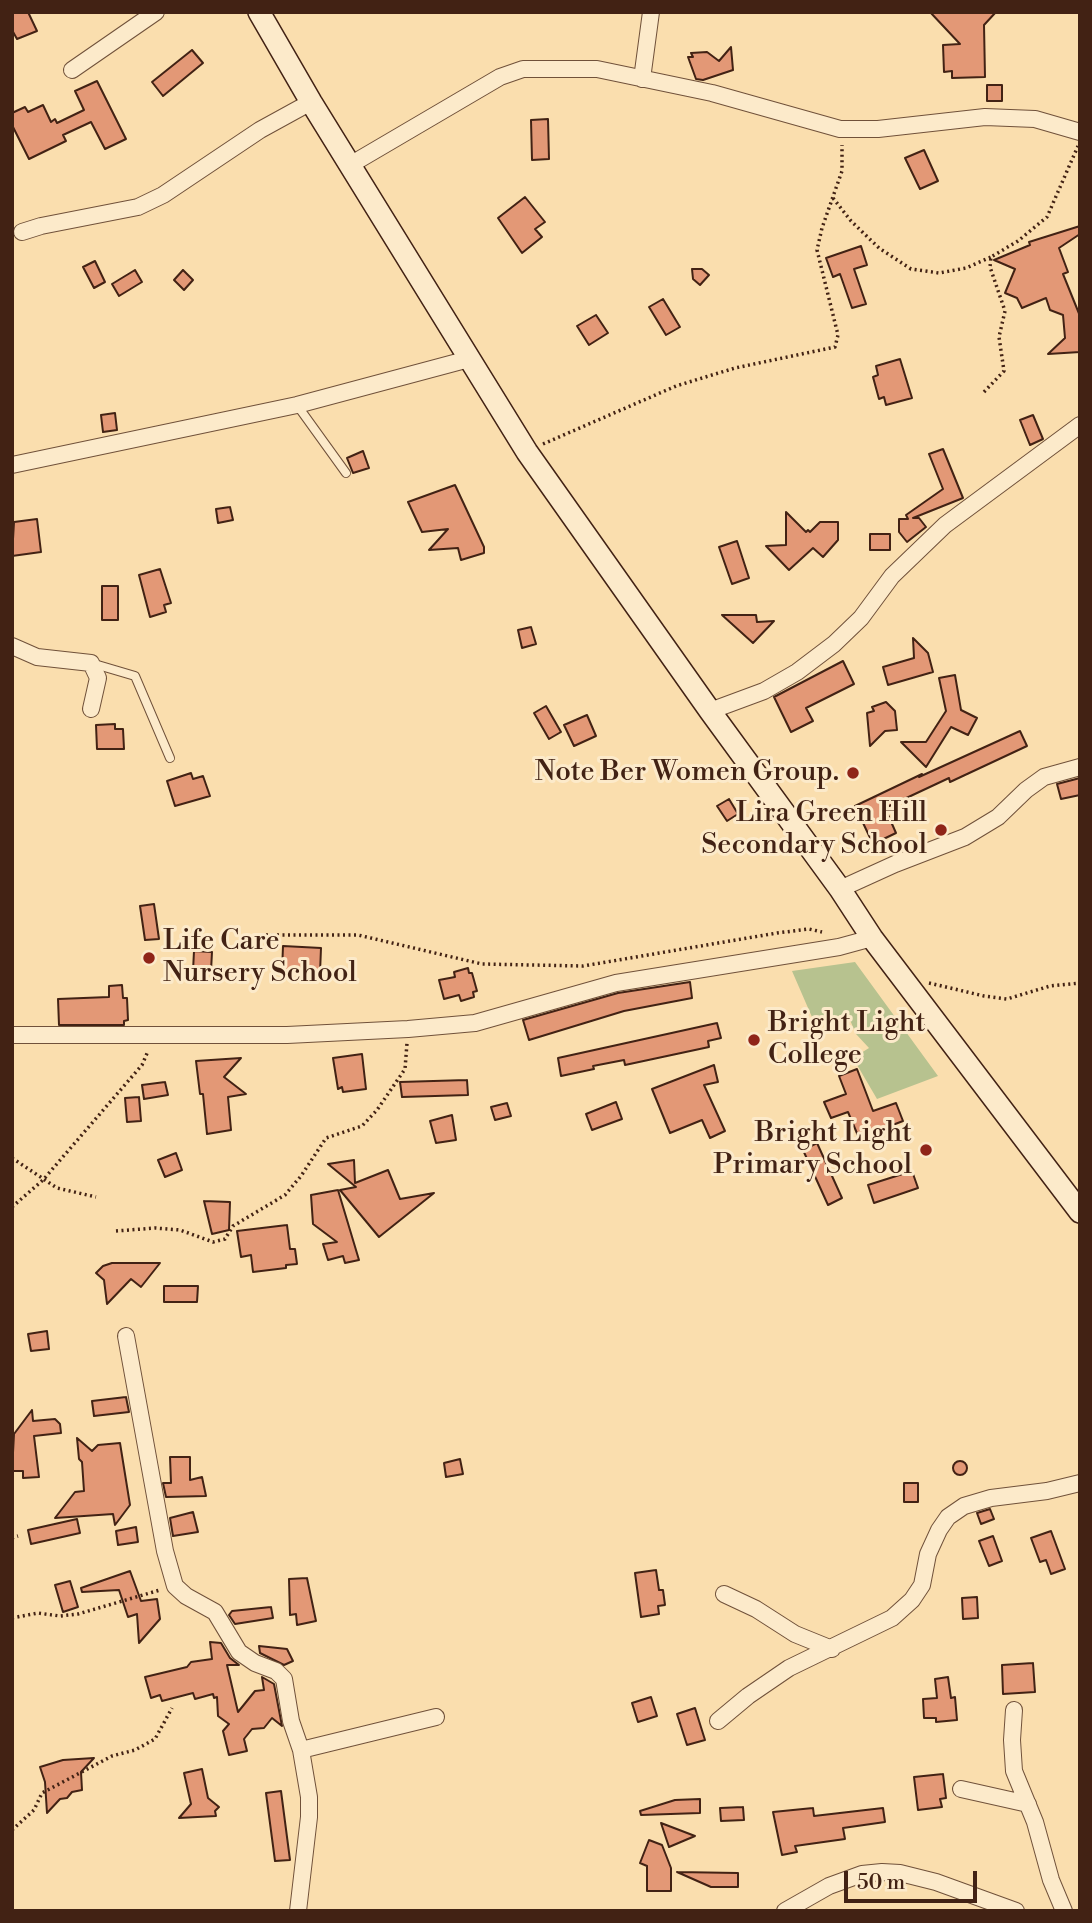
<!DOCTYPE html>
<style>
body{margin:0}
#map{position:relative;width:1092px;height:1923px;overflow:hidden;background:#fadeae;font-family:"Libre Bodoni",serif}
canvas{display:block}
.frame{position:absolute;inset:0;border:14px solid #422214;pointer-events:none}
.scale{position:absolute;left:844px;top:1871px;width:133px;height:32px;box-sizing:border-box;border:4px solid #422214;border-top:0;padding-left:9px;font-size:21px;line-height:24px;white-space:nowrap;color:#422214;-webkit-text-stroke:5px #fceaca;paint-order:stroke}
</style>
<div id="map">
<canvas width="1092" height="1923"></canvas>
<div class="frame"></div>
<div class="scale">50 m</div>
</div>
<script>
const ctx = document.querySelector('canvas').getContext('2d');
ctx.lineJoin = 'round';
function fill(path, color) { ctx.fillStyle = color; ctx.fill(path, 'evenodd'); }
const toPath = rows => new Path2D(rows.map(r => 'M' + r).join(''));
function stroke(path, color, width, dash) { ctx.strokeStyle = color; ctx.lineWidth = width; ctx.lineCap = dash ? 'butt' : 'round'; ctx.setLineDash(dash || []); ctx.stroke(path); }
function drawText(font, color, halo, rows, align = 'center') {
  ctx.font = font + ' "Libre Bodoni",serif'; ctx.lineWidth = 6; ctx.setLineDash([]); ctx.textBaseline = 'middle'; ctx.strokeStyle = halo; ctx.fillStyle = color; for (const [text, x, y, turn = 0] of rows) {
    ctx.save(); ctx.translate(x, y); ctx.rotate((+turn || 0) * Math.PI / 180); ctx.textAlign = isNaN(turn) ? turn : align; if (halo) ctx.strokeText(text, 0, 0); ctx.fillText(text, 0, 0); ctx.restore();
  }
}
const green = toPath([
 [855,962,938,1076,877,1099,853,1058,869,1048,856,1034,847,1013,815,1024,792,971]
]);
const building = toPath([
 [12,12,28,12,37,31,17,39,12,30,12,12],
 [930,12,996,12,984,25,985,77,952,78,952,71,944,72,943,45,960,44,930,12],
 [731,47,733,70,703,80,696,79,688,57,693,57,691,53,707,52,719,61,731,47],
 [192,50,203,63,163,96,152,82,192,50],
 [97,81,126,139,105,149,91,122,63,135,66,141,29,159,12,125,12,113,25,107,28,112,43,105,51,122,55,119,57,123,84,110,75,91,97,81],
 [987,85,1002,85,1002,101,987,101,987,85],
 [548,119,549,159,532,160,531,120,548,119],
 [924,150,938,181,920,189,905,158,924,150],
 [525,197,545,222,535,229,542,237,522,253,498,218,525,197],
 [1080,226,1080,234,1059,248,1068,272,1063,274,1080,316,1080,352,1048,354,1065,338,1063,315,1050,310,1046,298,1022,308,1017,298,1005,293,1015,269,994,260,1030,245,1029,242,1080,226],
 [861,246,867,265,854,269,866,304,852,308,840,274,833,277,826,258,861,246],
 [95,261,105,282,94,288,83,267,95,261],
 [692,269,702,269,709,275,700,285,693,279,692,269],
 [135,270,142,282,119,296,112,284,135,270],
 [183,270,193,280,184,290,174,280,183,270],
 [663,299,680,327,666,335,649,307,663,299],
 [596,315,608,333,589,345,577,326,596,315],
 [900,359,912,398,886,405,884,397,879,399,873,377,878,375,876,366,900,359],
 [115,413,117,430,103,432,101,415,115,413],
 [1033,415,1043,439,1030,445,1020,420,1033,415],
 [943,449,963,498,913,518,919,518,926,527,907,542,899,532,899,519,908,519,906,515,943,489,929,454,943,449],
 [363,451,369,468,353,473,347,458,363,451],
 [455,485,484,547,484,553,461,560,458,548,429,550,448,529,422,532,408,502,455,485],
 [230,507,233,520,218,523,216,509,230,507],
 [786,512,806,532,808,530,810,532,820,522,838,522,838,540,823,557,813,548,789,570,766,546,786,545,786,512],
 [37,519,41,552,12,556,14,522,37,519],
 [870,534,890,534,890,550,870,550,870,534],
 [737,541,749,578,732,584,719,547,737,541],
 [160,569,171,603,164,605,166,612,150,617,139,575,160,569],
 [102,586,118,586,118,620,102,620,102,586],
 [722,615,756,615,757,622,774,621,753,643,722,615],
 [531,627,536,644,522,648,518,630,531,627],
 [913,638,928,653,933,672,888,685,883,667,914,658,913,638],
 [843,661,854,684,806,708,813,721,791,732,774,697,843,661],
 [955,675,961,710,977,718,968,735,951,727,926,767,901,742,926,742,946,711,939,678,955,675],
 [886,702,895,711,897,730,885,731,870,746,867,713,874,711,872,707,886,702],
 [546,706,561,732,549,739,534,713,546,706],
 [587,715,596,736,574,746,564,725,587,715],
 [115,724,115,729,123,729,124,749,97,749,96,725,115,724],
 [1020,731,1027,746,950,782,949,778,885,808,896,833,873,844,855,806,922,774,919,777,1020,731],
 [191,773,193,779,203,776,210,796,175,806,167,781,191,773],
 [1080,778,1080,795,1061,799,1057,784,1080,778],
 [729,799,738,814,727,821,717,806,729,799],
 [154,904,159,939,145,940,140,906,154,904],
 [283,946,321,948,320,973,282,972,283,946],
 [194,951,212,952,211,971,193,971,194,951],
 [468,968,469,973,472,973,477,991,473,992,474,997,461,1001,459,995,444,999,439,980,455,977,454,972,468,968],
 [690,982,692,998,624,1011,529,1040,523,1020,618,993,690,982],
 [122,985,123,998,127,998,128,1020,124,1021,124,1025,59,1025,58,999,109,997,109,986,122,985],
 [717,1023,721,1038,708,1041,709,1047,625,1065,624,1060,593,1066,594,1069,561,1076,558,1058,717,1023],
 [362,1054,366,1089,343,1092,342,1087,338,1089,333,1058,362,1054],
 [241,1058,224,1077,246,1094,228,1097,231,1130,207,1134,203,1094,200,1094,196,1061,241,1058],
 [714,1065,718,1082,704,1085,725,1131,710,1138,702,1120,670,1133,652,1089,714,1065],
 [857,1069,873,1111,896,1103,903,1121,859,1138,848,1112,831,1118,824,1102,846,1094,839,1076,857,1069],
 [467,1080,468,1095,402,1097,400,1082,467,1080],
 [165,1082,168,1095,144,1099,142,1085,165,1082],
 [139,1097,141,1121,127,1122,125,1098,139,1097],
 [616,1102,622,1119,592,1130,586,1114,616,1102],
 [507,1103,511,1116,495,1120,491,1107,507,1103],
 [452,1115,456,1140,436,1143,430,1121,452,1115],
 [817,1143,842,1198,828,1205,803,1150,817,1143],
 [176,1153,182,1170,165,1177,158,1160,176,1153],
 [354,1160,355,1183,388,1170,400,1199,434,1193,379,1237,340,1190,356,1187,328,1164,354,1160],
 [912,1171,918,1188,874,1203,868,1185,912,1171],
 [338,1190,359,1260,345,1263,343,1256,328,1260,323,1244,337,1242,313,1224,311,1195,338,1190],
 [204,1201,230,1202,229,1230,212,1234,204,1201],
 [287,1225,290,1249,295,1249,297,1264,286,1265,286,1268,253,1272,251,1255,241,1257,237,1231,287,1225],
 [112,1263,160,1263,141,1287,131,1279,107,1304,104,1280,96,1273,103,1266,112,1263],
 [164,1286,198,1286,197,1302,164,1302,164,1286],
 [47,1331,49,1349,31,1351,28,1334,47,1331],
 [126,1397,129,1412,94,1416,92,1401,126,1397],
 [32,1410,33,1421,55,1419,60,1424,61,1433,34,1436,39,1477,23,1478,23,1471,12,1471,14,1434,32,1410],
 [77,1438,92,1451,98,1445,120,1443,130,1505,115,1525,113,1514,55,1518,75,1492,84,1491,82,1462,79,1459,77,1438],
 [170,1457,190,1457,190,1480,202,1477,206,1496,166,1497,163,1483,171,1483,170,1457],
 [460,1459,463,1474,446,1477,444,1463,460,1459],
 '953 1468a7 7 0 1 1 14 0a7 7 0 1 1-14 0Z',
 [904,1483,918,1483,918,1502,904,1502,904,1483],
 [990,1509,994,1519,981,1524,977,1513,990,1509],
 [193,1512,198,1532,173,1536,170,1518,193,1512],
 [77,1519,80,1533,31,1544,28,1530,77,1519],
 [136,1527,138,1542,118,1545,116,1531,136,1527],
 [1051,1531,1065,1569,1051,1574,1046,1560,1040,1562,1031,1538,1051,1531],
 [993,1536,1002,1561,989,1566,979,1541,993,1536],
 [656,1570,659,1590,663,1590,665,1605,658,1606,659,1614,641,1617,635,1573,656,1570],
 [130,1571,141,1601,157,1599,160,1619,139,1643,137,1614,128,1617,119,1590,82,1592,81,1588,130,1571],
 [307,1578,316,1621,297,1625,296,1614,290,1615,289,1579,307,1578],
 [70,1581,78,1607,63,1612,55,1585,70,1581],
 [977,1597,978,1618,963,1619,962,1598,977,1597],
 [271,1607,273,1618,235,1624,229,1615,232,1611,271,1607],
 [210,1642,221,1643,230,1658,239,1665,227,1665,238,1712,255,1691,264,1690,262,1677,274,1684,282,1726,272,1718,264,1728,252,1729,244,1739,247,1751,229,1755,223,1731,229,1724,218,1716,217,1697,214,1698,213,1694,195,1699,193,1693,162,1701,160,1695,151,1698,145,1677,187,1667,191,1662,212,1659,210,1642],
 [259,1646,287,1649,293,1661,284,1665,260,1653,259,1646],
 [1033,1663,1035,1692,1003,1694,1002,1665,1033,1663],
 [948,1677,951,1698,955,1697,957,1720,936,1722,936,1718,924,1718,923,1699,937,1698,935,1679,948,1677],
 [651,1697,657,1716,638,1722,632,1703,651,1697],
 [695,1708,705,1740,687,1745,677,1714,695,1708],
 [94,1758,81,1772,82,1790,72,1792,67,1798,60,1799,47,1813,45,1782,40,1767,63,1760,94,1758],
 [202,1769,208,1798,219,1807,215,1811,216,1816,179,1818,191,1804,184,1773,202,1769],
 [943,1774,946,1798,940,1799,942,1807,918,1810,914,1777,943,1774],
 [281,1791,290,1860,275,1861,266,1793,281,1791],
 [700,1799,700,1813,641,1815,640,1811,675,1800,700,1799],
 [743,1807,744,1820,721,1821,720,1808,743,1807],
 [813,1808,814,1816,883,1808,885,1822,843,1828,845,1839,795,1846,797,1852,782,1855,773,1812,813,1808],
 [661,1823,695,1836,669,1847,661,1823],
 [649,1840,662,1845,671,1868,671,1891,647,1891,647,1866,640,1863,649,1840],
 [677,1872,738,1873,738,1887,711,1887,677,1872]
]);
const path = toPath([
 [833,198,851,221,879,248,911,269,939,273,966,268,991,257],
 [984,392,1004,371,999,337,1005,311,990,267,991,257,1018,241,1047,217,1078,146],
 [543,444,676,386,735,368,835,347,838,335,817,250,822,228,842,171,842,145],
 [266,935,358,935,482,964,583,966,777,933,809,929,822,932],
 [929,983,984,996,1007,999,1050,986,1080,983],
 [12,1158,57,1188,96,1197],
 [12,1207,43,1180,142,1065,148,1051],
 [116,1231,155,1228,180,1230,213,1242,225,1239,233,1226,285,1195,301,1176,326,1138,362,1126,377,1110,405,1069,407,1043],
 [12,1538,18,1536],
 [12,1618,38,1613,60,1616,78,1614,160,1590],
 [12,1830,34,1810,42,1793,112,1756,135,1750,155,1739,172,1708]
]);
const lane = toPath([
 [297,405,346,473],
 [91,663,135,676,170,758]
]);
const street = toPath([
 [72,70,156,12],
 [642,79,651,12],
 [350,165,500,77,523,69,597,69,712,93,840,129,878,129,985,117,1035,119,1080,132],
 [22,232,41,226,138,207,163,195,260,130,311,102],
 [12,465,297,405,469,359],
 [12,646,37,657,91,663,98,678,91,709],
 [710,711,764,691,797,672,834,644,861,618,892,576,945,525,1080,425],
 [840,889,895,864,965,837,998,817,1026,790,1044,777,1080,767],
 [12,1035,287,1035,408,1029,475,1023,616,983,839,947,872,938],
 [126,1336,165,1551,175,1586,186,1596,215,1612,239,1652,255,1663,276,1671,284,1679,291,1721,301,1750,309,1797,309,1817,298,1911],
 [724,1594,756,1609,795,1634,832,1649],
 [1014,1710,1012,1740,1014,1771,1035,1822,1051,1880,1064,1911],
 [718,1721,748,1696,789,1668,892,1618,912,1600,922,1585,928,1554,939,1530,948,1517,964,1506,991,1498,1047,1491,1080,1483],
 [301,1750,436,1717],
 [961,1789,1028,1804],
 [785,1911,829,1886,862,1874,882,1872,900,1873,936,1882,1016,1911]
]);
const secondary = toPath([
 [259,12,311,102,527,452,710,711,840,889,872,938,1080,1212]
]);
const markers = [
 [853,773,7,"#8f2418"],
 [941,830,7,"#8f2418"],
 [149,958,7,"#8f2418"],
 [754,1040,7,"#8f2418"],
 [926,1150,7,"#8f2418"]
];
const poiNames = [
 ["Note Ber Women Group.",839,773],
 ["Lira Green Hill",927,814],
 ["Secondary School",927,846],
 ["Life Care",163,942,"left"],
 ["Nursery School",163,974,"left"],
 ["Bright Light",768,1024,"left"],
 ["College",768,1056,"left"],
 ["Bright Light",912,1134],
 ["Primary School",912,1166]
];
fill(green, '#b7c28f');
fill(building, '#e39876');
stroke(building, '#422214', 2);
stroke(lane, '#70513a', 10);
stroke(street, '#70513a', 18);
stroke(secondary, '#422214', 24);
stroke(path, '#422214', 3.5, [2, 3.5]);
stroke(lane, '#fceaca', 8);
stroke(street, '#fceaca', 16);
stroke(secondary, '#fceaca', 21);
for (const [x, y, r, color] of markers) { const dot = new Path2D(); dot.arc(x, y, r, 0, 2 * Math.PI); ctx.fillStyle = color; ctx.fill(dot); stroke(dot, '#fceaca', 2.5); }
drawText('28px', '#422214', '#fceaca', poiNames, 'right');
</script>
